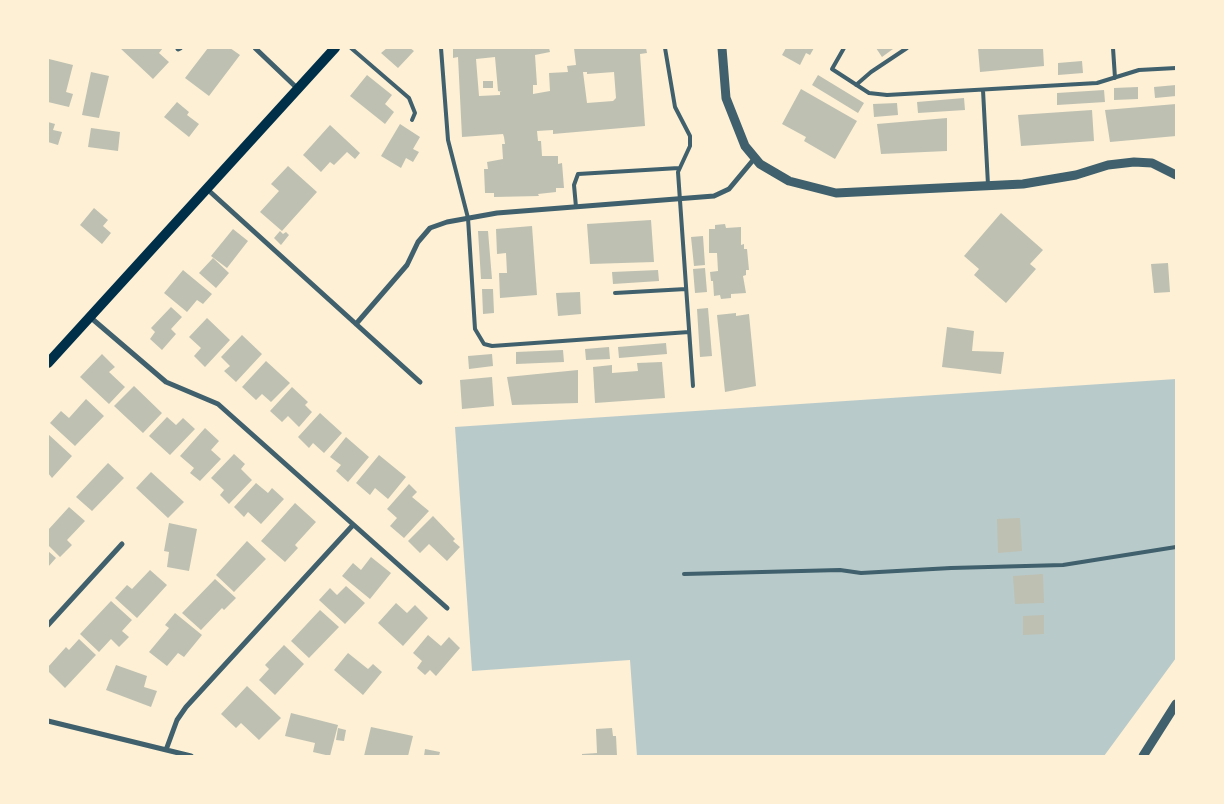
<!DOCTYPE html>
<style>
body{margin:0}
#map{position:relative;width:1224px;height:804px;overflow:hidden;background:#fdf0d5;font-family:Commissioner,sans-serif}
canvas{display:block}
.frame{position:absolute;inset:0;border:49px solid #fdf0d5;pointer-events:none}
</style>
<div id="map">
<canvas width="1224" height="804"></canvas>
<div class="frame"></div>
</div>
<script>
const ctx = document.querySelector('canvas').getContext('2d');
ctx.lineJoin = 'round';
function fill(path, color) { ctx.fillStyle = color; ctx.fill(path, 'evenodd'); }
const toPath = rows => new Path2D(rows.map(r => 'M' + r).join(''));
function stroke(path, color, width, dash) { ctx.strokeStyle = color; ctx.lineWidth = width; ctx.lineCap = dash ? 'butt' : 'round'; ctx.setLineDash(dash || []); ctx.stroke(path); }
const green = toPath([
 [1176,379,1176,658,1104,756,637,756,630,660,472,671,455,427]
]);
const building = toPath([
 [120,48,163,48,159,53,169,62,153,79],
 [208,48,230,48,240,55,209,96,185,78],
 [387,48,410,48,414,51,398,68,381,53],
 [453,48,549,48,550,52,535,55,537,85,533,85,533,94,550,91,549,73,568,72,567,66,576,65,574,48,646,48,647,53,640,54,645,126,553,134,553,130,537,131,538,141,541,141,542,156,558,156,558,164,562,163,564,188,556,188,556,192,538,194,539,196,494,197,494,193,485,193,484,169,488,169,487,162,503,159,502,144,505,144,504,137,503,134,462,137,458,57,453,58],
 [495,57,498,91,502,92,500,92,500,95,479,96,476,59],
 [583,72,587,72,587,74,614,72,616,98,613,101,587,103],
 [786,48,814,48,810,55,806,53,800,65,782,55],
 [876,48,892,48,893,49,882,57],
 [978,48,1043,48,1044,66,980,72],
 [49,59,73,65,66,92,73,94,69,107,48,102],
 [1082,61,1083,73,1058,75,1058,63],
 [91,72,109,76,99,118,82,115],
 [367,75,392,95,385,104,394,112,385,124,350,96],
 [818,75,864,103,858,113,812,85],
 [483,81,493,81,493,88,483,88],
 [1176,85,1176,96,1155,98,1154,87],
 [1138,87,1138,99,1114,100,1114,88],
 [801,89,857,121,835,159,804,141,806,137,782,124],
 [1104,90,1105,102,1057,105,1057,93],
 [964,98,965,110,918,113,917,102],
 [177,102,189,112,187,115,199,124,189,137,164,117],
 [897,103,898,115,874,117,873,104],
 [1176,104,1176,136,1110,142,1105,110],
 [1092,110,1094,141,1021,146,1018,115],
 [947,118,947,151,881,154,877,124],
 [48,122,55,124,53,130,62,132,58,145,48,142],
 [400,124,420,137,413,149,419,152,413,162,406,158,401,168,381,156],
 [330,125,360,153,355,159,347,152,334,165,330,162,321,172,303,155],
 [91,128,120,132,118,151,88,147],
 [288,166,317,192,282,231,260,212,279,191,271,184],
 [94,208,108,220,103,226,111,233,102,244,80,225],
 [1001,213,1043,250,1030,264,1036,269,1006,303,974,275,979,269,964,256],
 [651,220,654,262,590,264,587,224],
 [725,224,726,228,741,227,741,245,744,244,744,249,747,249,749,270,746,270,746,275,743,276,746,293,731,294,731,298,721,299,720,295,714,296,713,281,711,281,710,272,718,271,717,253,709,253,709,229,715,229,715,225],
 [532,226,537,295,500,298,499,273,507,273,506,253,497,254,496,229],
 [233,229,248,241,227,268,211,256],
 [280,231,283,234,286,232,289,235,281,245,274,238],
 [478,231,488,231,492,279,481,279],
 [703,236,705,265,694,266,691,237],
 [213,258,229,273,216,288,199,273],
 [1168,263,1170,292,1154,293,1151,264],
 [705,268,707,292,695,293,693,269],
 [183,270,212,294,203,304,197,300,187,312,164,293],
 [658,270,659,281,613,284,612,272],
 [482,289,493,289,494,313,483,314],
 [580,292,581,314,558,316,556,293],
 [171,307,182,317,171,329,176,334,162,350,150,339,155,332,151,328],
 [708,308,712,356,700,357,697,309],
 [736,313,736,316,749,314,756,386,725,392,717,315],
 [207,318,230,340,205,367,194,356,201,348,189,337],
 [947,327,974,331,972,351,1004,352,1001,374,942,367],
 [242,335,262,354,236,382,224,371,230,366,221,357],
 [666,343,667,354,619,358,618,347],
 [609,347,610,359,586,360,585,349],
 [563,350,564,362,516,364,516,352],
 [102,354,115,367,109,372,125,387,109,404,80,377],
 [492,354,493,366,469,369,468,356],
 [266,361,290,383,271,402,262,394,256,400,242,387],
 [662,362,665,398,595,403,593,367,612,365,612,373,638,371,637,363],
 [578,370,578,403,512,405,507,377],
 [492,377,494,406,462,409,460,380],
 [134,386,162,413,143,433,114,406],
 [292,387,308,402,305,405,312,412,299,427,288,416,282,422,270,411],
 [86,399,104,416,75,446,50,423,61,411,69,418],
 [320,413,342,433,324,453,313,443,309,448,298,437],
 [167,417,176,425,183,418,195,429,170,455,149,436],
 [205,428,219,441,211,450,221,459,200,481,190,473,194,468,180,456],
 [48,434,72,456,52,478,48,473],
 [346,437,369,457,348,482,336,471,341,465,330,457],
 [234,454,245,464,241,469,252,480,229,504,220,495,224,490,211,478],
 [379,455,406,477,388,499,375,488,370,495,356,483],
 [108,463,124,478,92,511,76,497],
 [151,472,184,502,168,518,136,488],
 [256,483,268,493,272,488,284,499,261,524,248,512,244,517,234,507],
 [409,484,417,492,412,497,429,511,404,538,390,526,397,518,387,509],
 [295,503,316,522,295,545,298,548,285,562,261,541],
 [69,507,85,521,67,540,72,545,60,557,48,545,48,530],
 [433,516,455,539,453,541,460,547,447,561,429,544,420,553,408,541],
 [1020,518,1022,551,998,553,997,519],
 [169,523,197,529,189,571,167,567,169,552,164,551],
 [247,541,266,559,234,592,216,575],
 [48,551,56,558,48,567],
 [371,557,391,573,370,599,342,576,353,563,361,570],
 [150,570,167,585,137,618,115,598,127,585,132,589],
 [1043,574,1044,603,1015,604,1013,576],
 [215,579,236,598,224,610,222,608,201,630,182,613],
 [346,586,365,603,345,624,319,600,330,588,337,595],
 [111,601,132,620,122,631,129,637,119,647,111,639,99,652,80,634],
 [396,603,407,613,415,605,428,618,403,646,378,623],
 [320,610,339,627,309,658,291,641],
 [175,613,202,635,184,657,178,653,167,666,149,652,169,628,165,625],
 [1044,615,1044,634,1023,635,1023,616],
 [428,635,441,646,449,637,460,648,436,676,430,670,425,675,417,668,422,661,413,653],
 [79,639,96,655,65,688,48,671,48,667,66,647,69,650],
 [284,645,304,664,275,695,259,680,269,669,265,665],
 [348,653,368,669,373,664,382,672,363,695,334,670],
 [116,665,147,676,144,687,157,691,151,707,106,690],
 [247,686,281,718,259,740,241,723,236,728,221,714],
 [291,713,338,725,330,756,313,752,315,743,285,736],
 [371,727,413,736,408,756,364,756],
 [338,728,346,730,344,741,336,740],
 [612,728,613,736,616,736,617,756,582,756,582,754,597,753,596,729],
 [425,749,440,752,439,756,424,756]
]);
const service = toPath([
 [351,48,409,98,415,113,412,120],
 [441,48,448,140,468,218,475,329,484,344,492,346,689,332],
 [665,48,675,107,690,136,690,146,678,172,693,386],
 [844,48,832,69,869,93,887,95,1097,83,1139,70,1176,68],
 [1113,48,1115,78],
 [856,85,871,72,907,48],
 [983,90,988,185],
 [576,207,574,185,578,174,679,168],
 [615,293,686,289],
 [684,574,840,570,861,573,951,568,1063,565,1176,547]
]);
const minor = toPath([
 [255,48,298,89],
 [178,49,180,48],
 [207,189,420,382],
 [90,317,166,382,218,404,447,608],
 [356,324,407,265,418,242,430,228,447,222,497,213,714,196,729,189,754,159],
 [48,625,122,544],
 [48,721,191,756],
 [166,750,177,720,186,707,353,525]
]);
const tertiary = toPath([
 [722,48,726,98,745,146,760,164,789,181,836,193,1023,184,1076,175,1108,165,1134,162,1152,163,1176,175],
 [1143,756,1176,704]
]);
const secondary = toPath([
 [48,363,335,48]
]);
fill(green, '#b9caca');
fill(building, '#bec0b2');
stroke(service, '#3f606c', 4);
stroke(minor, '#3f606c', 5);
stroke(tertiary, '#3f606c', 9);
stroke(secondary, '#003049', 10);
</script>
